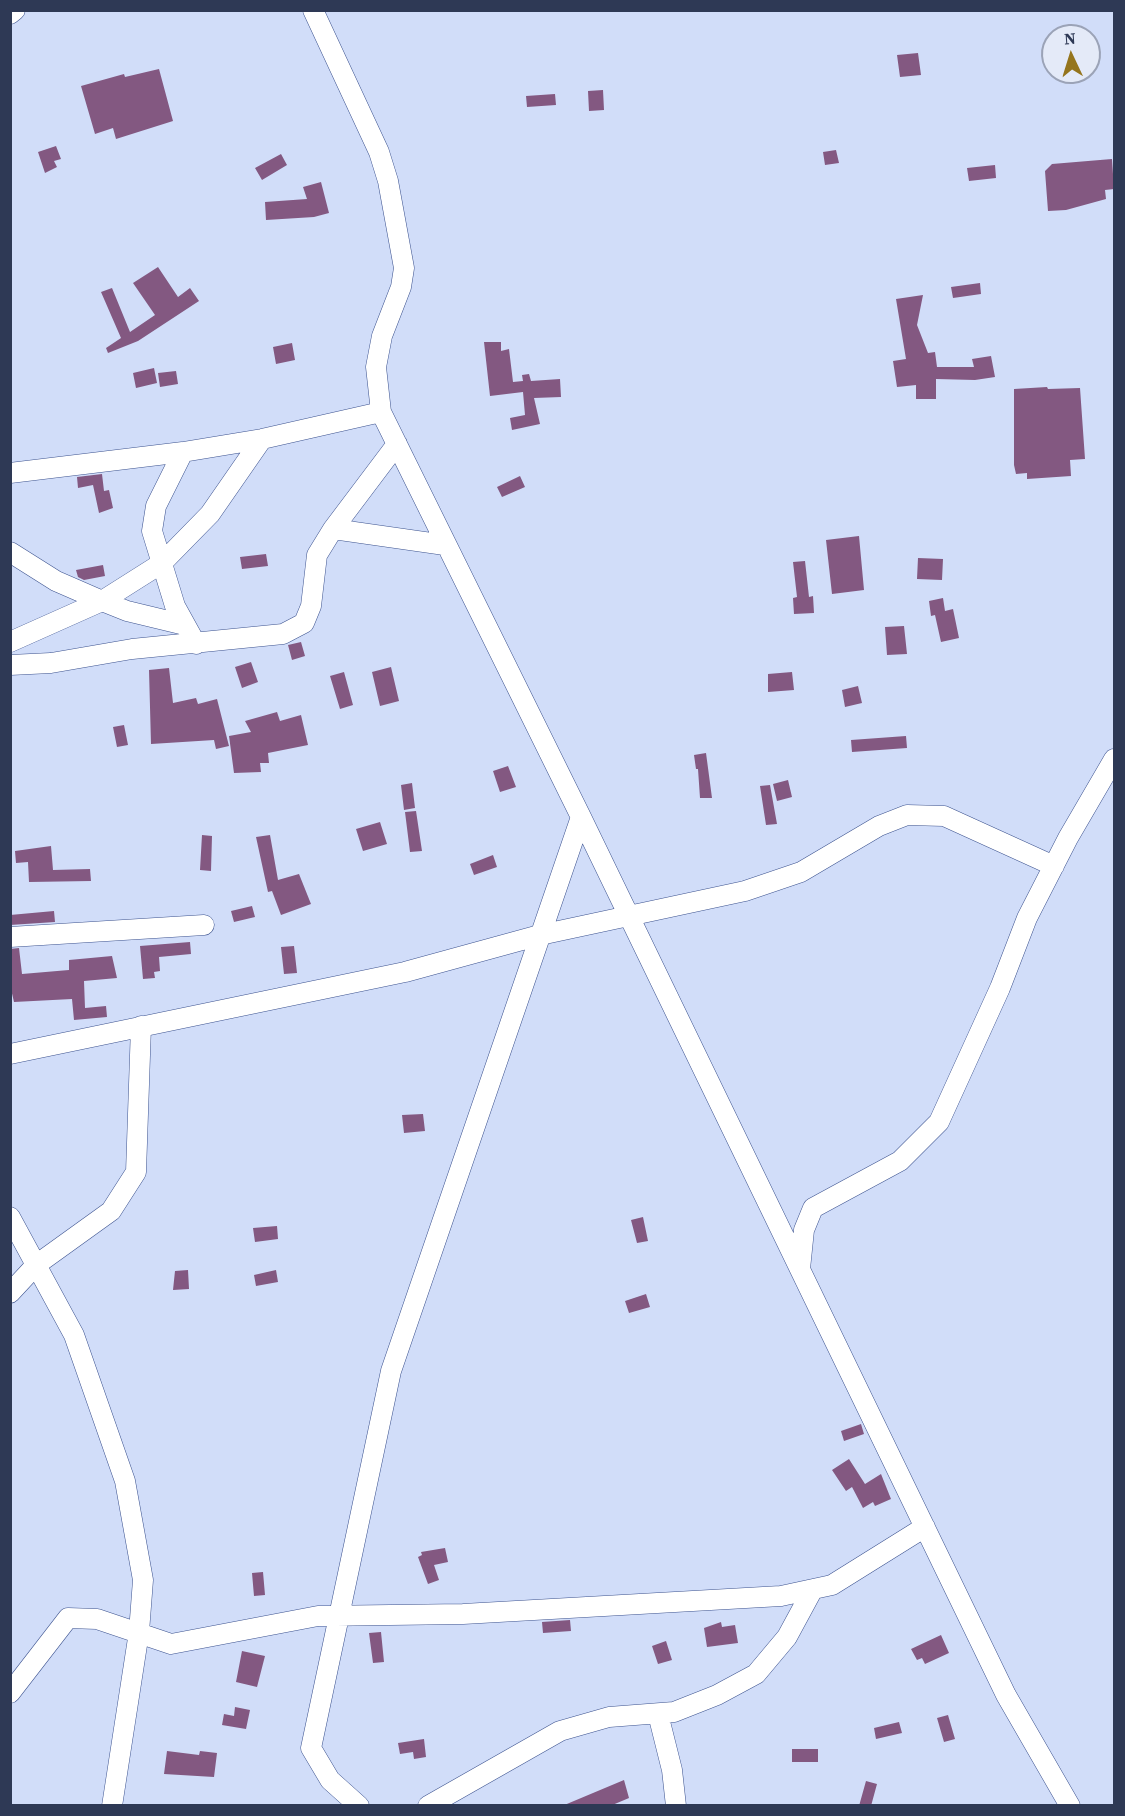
<!DOCTYPE html>
<style>
body{margin:0}
#map{position:relative;width:1125px;height:1816px;overflow:hidden;background:#d1ddf9;font-family:"Source Serif 4",serif}
canvas{display:block}
.frame{position:absolute;inset:0;border:12px solid #2e3955;pointer-events:none}
.north{position:absolute;left:1041px;top:24px;width:60px;height:60px;box-sizing:border-box;background:#e4eaf8;border:2px solid #9ba3b7;border-radius:50%;rotate:356deg;font-size:16px;font-weight:700;line-height:24px;text-align:center;color:#2e3955}
.north::after{content:'';display:block;margin:auto;width:21px;height:27px;background:#95751d;clip-path:polygon(50% 0,100% 100%,50% 72%,0 100%)}
</style>
<div id="map">
<canvas width="1125" height="1816"></canvas>
<div class="frame"></div>
<div class="north">N</div>
</div>
<script>
const ctx = document.querySelector('canvas').getContext('2d');
ctx.lineJoin = 'round';
function fill(path, color) { ctx.fillStyle = color; ctx.fill(path, 'evenodd'); }
const toPath = rows => new Path2D(rows.map(r => 'M' + r).join(''));
function stroke(path, color, width, dash) { ctx.strokeStyle = color; ctx.lineWidth = width; ctx.lineCap = dash ? 'butt' : 'round'; ctx.setLineDash(dash || []); ctx.stroke(path); }
const building = toPath([
 [918,53,921,75,900,77,897,55],
 [159,69,173,121,116,139,113,128,95,134,81,86,124,74,125,77],
 [603,90,604,110,589,111,588,91],
 [555,94,556,105,527,107,526,96],
 [56,146,61,159,54,161,57,167,45,173,38,152],
 [836,150,839,163,825,165,823,152],
 [281,154,287,165,262,180,255,168],
 [1112,159,1114,189,1105,190,1106,199,1066,210,1048,211,1045,171,1052,164],
 [995,165,996,178,969,181,967,168],
 [321,182,329,213,314,217,266,220,265,202,307,199,303,187],
 [158,267,178,297,190,288,199,301,138,341,108,353,106,348,121,338,101,292,112,288,130,332,155,315,133,283],
 [980,283,981,294,953,298,951,287],
 [923,295,917,325,928,353,935,352,937,367,974,367,972,359,991,356,995,377,975,380,936,379,936,399,916,399,916,385,897,387,893,361,906,359,896,299],
 [484,342,501,342,501,351,509,349,513,382,523,381,522,375,529,374,531,381,560,379,561,397,534,398,540,424,512,430,510,418,525,415,523,392,490,396],
 [292,343,295,360,276,364,273,347],
 [154,368,157,383,136,388,133,373],
 [176,371,178,384,160,387,158,373],
 [1047,387,1048,389,1080,388,1085,459,1070,460,1071,476,1027,479,1027,473,1016,474,1014,465,1014,389],
 [102,474,104,491,109,490,113,508,99,513,93,485,78,488,77,477],
 [520,476,525,487,502,497,497,487],
 [859,536,864,590,832,594,826,540],
 [266,554,268,566,242,569,240,557],
 [918,558,943,559,942,580,917,579],
 [805,561,809,597,813,596,814,613,794,614,793,598,797,597,793,562],
 [103,565,105,576,84,580,78,577,76,570],
 [943,598,945,611,953,609,959,638,941,642,935,615,931,616,929,601],
 [904,626,907,654,887,655,885,627],
 [301,642,305,656,292,660,288,645],
 [251,662,258,682,242,688,235,667],
 [391,667,399,701,380,706,372,672],
 [169,668,173,703,196,698,198,704,217,699,229,746,216,749,214,740,151,744,149,670],
 [344,672,353,705,340,709,330,676],
 [792,672,794,690,768,692,768,674],
 [858,686,862,703,845,707,842,690],
 [277,712,280,721,301,715,308,745,268,753,269,763,260,763,261,772,234,773,229,736,251,732,245,721],
 [124,725,128,745,117,747,113,727],
 [906,736,907,748,852,752,851,740],
 [706,753,712,798,700,798,698,769,696,769,694,755],
 [508,766,516,787,500,792,493,771],
 [788,780,792,797,777,801,773,784],
 [412,783,415,808,404,810,401,785],
 [770,785,777,824,766,825,760,786],
 [416,811,422,851,410,852,405,812],
 [380,822,387,844,363,851,356,829],
 [202,835,212,836,211,871,200,870],
 [270,835,278,880,299,874,311,904,281,915,272,891,268,892,256,837],
 [51,846,53,870,90,869,91,881,29,882,28,862,16,863,15,851],
 [493,855,497,867,474,875,470,864],
 [252,906,255,917,234,922,231,911],
 [54,911,55,922,10,925,10,915],
 [190,942,191,954,159,957,160,971,154,972,155,978,143,979,140,946],
 [294,946,297,973,284,974,281,947],
 [19,948,22,974,69,970,69,960,112,956,117,978,84,981,85,1008,106,1006,107,1017,74,1020,72,999,14,1002,10,985,10,949],
 [423,1114,425,1131,404,1133,402,1115],
 [643,1217,648,1241,637,1243,631,1220],
 [277,1226,278,1239,255,1242,253,1228],
 [188,1270,189,1289,173,1290,175,1271],
 [276,1270,278,1282,256,1286,254,1275],
 [646,1294,650,1307,629,1313,625,1301],
 [861,1424,864,1434,844,1441,841,1431],
 [849,1459,865,1484,881,1474,891,1499,875,1506,873,1502,863,1508,852,1487,846,1491,832,1470],
 [445,1548,448,1562,434,1565,439,1580,428,1584,418,1557,422,1555,421,1552],
 [263,1572,265,1595,254,1596,252,1573],
 [570,1620,571,1631,543,1633,542,1622],
 [721,1622,722,1627,735,1625,738,1643,707,1647,704,1628],
 [381,1632,384,1662,373,1663,369,1633],
 [941,1635,949,1653,925,1664,922,1658,917,1660,911,1649],
 [666,1641,672,1660,658,1664,652,1646],
 [242,1651,265,1656,257,1687,236,1682],
 [235,1707,250,1710,246,1729,222,1725,224,1714,234,1716],
 [948,1715,955,1739,944,1742,937,1718],
 [899,1722,902,1733,876,1739,874,1728],
 [424,1739,426,1757,414,1759,413,1752,400,1754,398,1743],
 [792,1749,818,1749,818,1762,792,1762],
 [167,1751,199,1755,200,1751,217,1753,214,1777,164,1774],
 [624,1780,629,1798,610,1806,562,1806],
 [866,1781,877,1784,871,1806,859,1806]
]);
const minor = toPath([
 [313,10,379,152,388,181,404,268,401,287,382,336,376,367,381,412,581,817,1006,1695,1070,1806],
 [10,14,15,10],
 [183,452,156,506,152,531,175,606,196,644],
 [10,473,183,452,262,439,381,412],
 [333,529,397,444],
 [10,552,56,581,102,601,127,611,185,625],
 [10,642,102,601,162,563,210,514,262,439],
 [10,665,51,663,132,649,283,634,304,623,311,606,317,555,333,529,445,545],
 [10,937,204,925],
 [10,1054,405,972,540,935,745,891,801,872,879,826,907,815,944,816,1054,866],
 [10,1217,74,1335,125,1481,143,1580,139,1632,112,1806],
 [800,1269,804,1230,813,1208,900,1161,939,1122,1000,988,1027,918,1068,838,1114,759],
 [10,1293,36,1265,111,1211,136,1172,141,1026],
 [10,1693,68,1618,97,1619,171,1644,318,1616,463,1614,781,1596,832,1585,925,1527],
 [658,1714,672,1770,676,1806],
 [359,1806,330,1780,311,1748,391,1371,581,817],
 [428,1806,560,1731,609,1717,674,1712,717,1695,756,1674,787,1637,813,1589]
]);
fill(building, '#835881');
stroke(minor, '#3d538f', 21);
stroke(minor, '#fff', 20);
</script>
